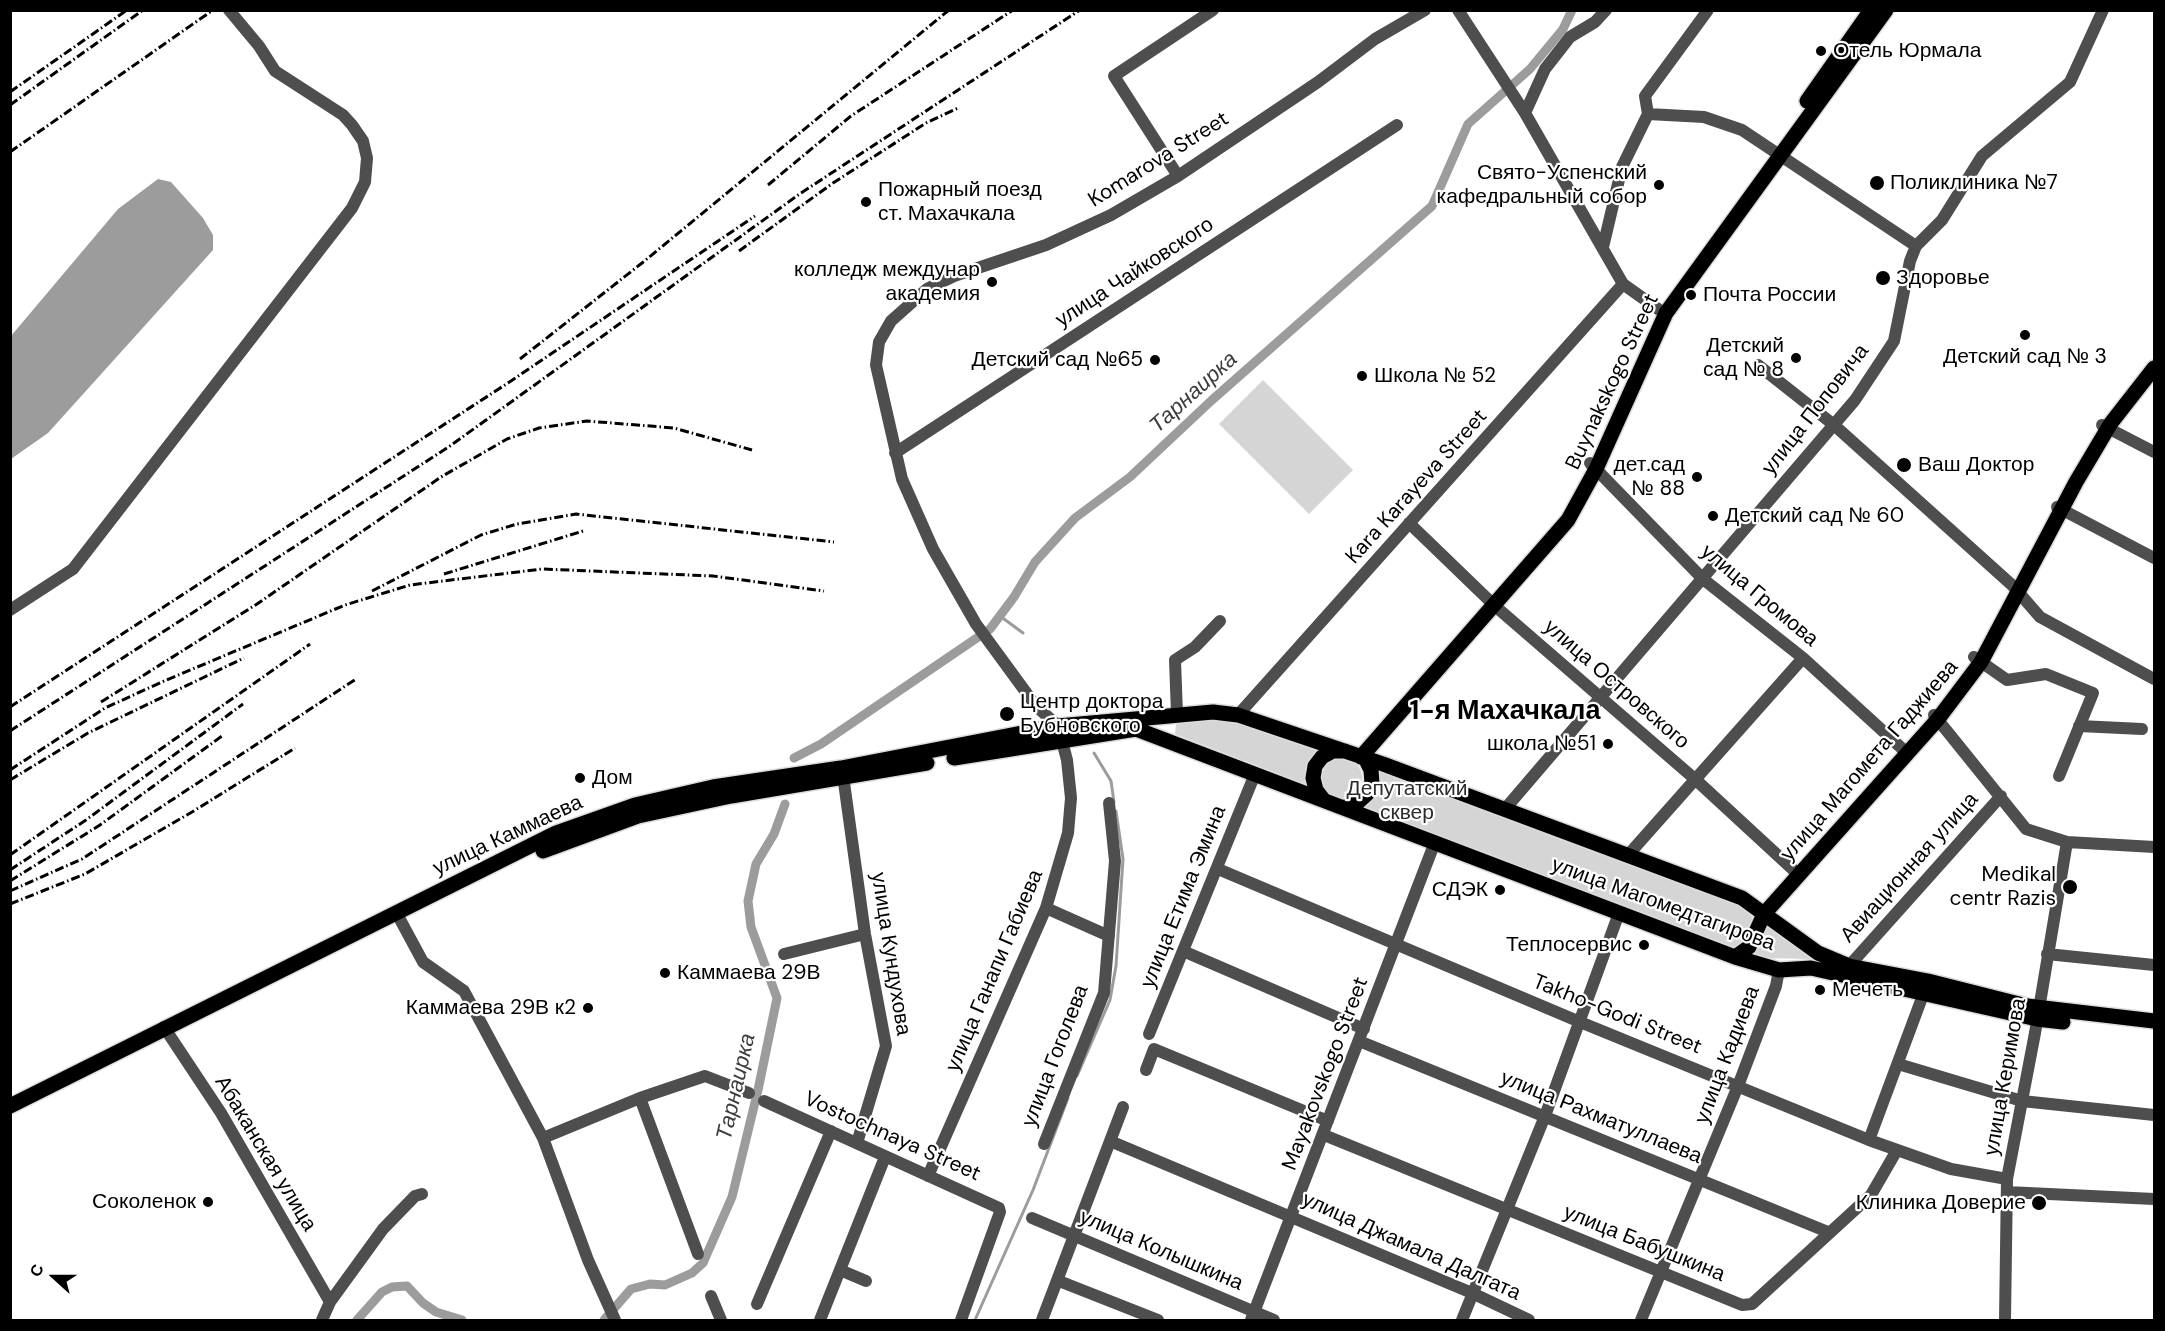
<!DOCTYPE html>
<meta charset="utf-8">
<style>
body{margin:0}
#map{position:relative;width:2165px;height:1331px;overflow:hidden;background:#fff;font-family:"DM Sans",sans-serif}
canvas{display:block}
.frame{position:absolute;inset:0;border:12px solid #000;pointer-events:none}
.north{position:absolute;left:24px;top:1247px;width:60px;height:60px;-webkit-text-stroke:4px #fff;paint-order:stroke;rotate:291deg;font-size:16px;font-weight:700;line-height:24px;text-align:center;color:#000}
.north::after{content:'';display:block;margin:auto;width:21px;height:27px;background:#000;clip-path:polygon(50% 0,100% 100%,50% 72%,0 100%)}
</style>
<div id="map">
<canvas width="2165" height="1331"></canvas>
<div class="frame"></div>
<div class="north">С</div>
</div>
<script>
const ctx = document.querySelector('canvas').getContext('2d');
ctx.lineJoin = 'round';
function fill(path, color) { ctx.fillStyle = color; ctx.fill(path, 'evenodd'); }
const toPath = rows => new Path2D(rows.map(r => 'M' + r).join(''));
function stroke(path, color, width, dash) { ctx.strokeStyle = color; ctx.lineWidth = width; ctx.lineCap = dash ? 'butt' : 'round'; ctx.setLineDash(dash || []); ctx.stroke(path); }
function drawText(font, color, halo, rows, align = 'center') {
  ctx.font = font + ' "DM Sans",sans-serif'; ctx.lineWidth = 4.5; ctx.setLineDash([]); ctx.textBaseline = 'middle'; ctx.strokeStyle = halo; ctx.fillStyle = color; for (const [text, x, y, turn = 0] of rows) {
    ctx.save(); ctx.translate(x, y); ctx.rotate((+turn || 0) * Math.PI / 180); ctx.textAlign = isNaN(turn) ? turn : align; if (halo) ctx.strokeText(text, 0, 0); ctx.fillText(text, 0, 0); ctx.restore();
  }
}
const green = toPath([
 [1263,380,1353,470,1309,514,1219,424],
 [1212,717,1240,721,1321,748,1308,762,1305,771,1307,785,1175,734,1176,724],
 '1322 778a20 20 0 1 1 40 0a20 20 0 1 1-40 0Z',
 [1377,767,1747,909,1753,919,1743,944,1732,947,1362,807,1372,801,1379,791,1380,779],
 [1766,924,1811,959,1761,958,1750,953]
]);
const water = toPath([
 [158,179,171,182,203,218,213,235,213,250,48,433,11,459,11,336,118,209]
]);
const stream = toPath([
 [1000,616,1023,633],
 [1094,753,1111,781,1114,802],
 [1077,1076,1110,1000,1116,966,1123,859,1116,811],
 [975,1320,1033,1190,1068,1098]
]);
const canal = toPath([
 [794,758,821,744,990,629,1014,597,1035,562,1075,518,1130,477,1212,400,1432,206,1468,124,1530,69,1563,29,1572,10],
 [357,1320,382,1292,392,1287,407,1286,423,1303,436,1312,462,1320],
 [604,1320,631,1289,650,1284,665,1285,692,1273,703,1263,732,1197,758,1090,777,998,751,927,748,901,756,864,774,834,785,804]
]);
const minor = toPath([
 [1458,10,1525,113,1623,284,1658,309],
 [1525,113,1545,69,1570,37,1595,22,1606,10],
 [1648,114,1704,117,1742,130,1916,246],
 [1178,176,1114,76,1213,10],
 [1603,247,1622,167,1648,114,1645,96,1708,10],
 [1758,365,1834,425,2013,586,2040,617,2154,679],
 [2102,425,2154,452],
 [895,453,1397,125],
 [1590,463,1703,579,1803,658,1908,754],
 [2057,507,2154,558],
 [1409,523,1495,606,1696,780,1799,875],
 [10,610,73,569,352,208,365,182,367,158,363,141,352,125,343,115,275,71,259,46,229,10],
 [1974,657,2007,680,2046,674,2093,693,2059,776],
 [1177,714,1175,660,1195,647,1220,621],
 [1238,715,1623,284],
 [1934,715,2026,829,2067,842,2154,847],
 [2079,726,2142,729],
 [842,768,865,934,886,1046,857,1143],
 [1505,809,1855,400,1894,341,1910,261,1916,246,1942,220,1982,156,2070,82,2103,10],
 [1629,854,1803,658],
 [1218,869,1580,1022,1869,1140,1951,1169,2007,1179],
 [1046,908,1109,936],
 [396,912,423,962,464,991,543,1138,588,1260,615,1320],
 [1183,951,1364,1029],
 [784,954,865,934],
 [2047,954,2154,965],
 [1849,966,2001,796],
 [164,1027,221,1113,330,1302],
 [1149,1034,1255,774],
 [1359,1041,1828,1232],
 [1898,1064,2022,1101,2154,1115],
 [1146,1070,1154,1049,1328,1121],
 [640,1098,698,1254],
 [764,1101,999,1208,1000,1212,961,1320],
 [1324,1135,1742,1305,1752,1304,1871,1195,1897,1150],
 [543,1138,640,1098,705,1076,749,1093],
 [1869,1140,1926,987],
 [1110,1141,1472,1293,1529,1320],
 [1044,1144,1104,993,1115,861,1109,803],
 [928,1176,1046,908,1068,833,1071,798,1067,760,1058,726,1036,706,976,624,933,549,902,479,876,365,879,342,891,321,927,289,954,276,1046,245,1111,215,1178,176,1318,82,1375,39,1425,10],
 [2007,1192,2154,1199],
 [1032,1218,1274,1320],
 [840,1270,866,1281],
 [1059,1281,1158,1320],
 [711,1296,721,1320],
 [757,1304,831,1131],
 [322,1320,330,1302,383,1229,415,1196,422,1194],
 [820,1320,885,1157],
 [1042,1320,1123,1107],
 [1251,1320,1435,842],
 [1462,1320,1545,1116,1619,913],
 [1641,1320,1738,1086,1776,986,1779,970],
 [2005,1320,2007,1179,2035,1033,2067,842]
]);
const major = toPath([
 [1807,101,1871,10],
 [1361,757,1568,520,1596,469,1666,313,1886,10],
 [954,758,1136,729,1735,957,1779,970,1811,968,2037,1019,2063,1022],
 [1323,799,1316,790,1313,778,1315,766,1322,757,1333,751,1345,751],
 [1345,807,1357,803,1367,794,1372,783,1371,770,1365,758],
 [543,851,638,816,731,796,927,763],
 [1735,957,1749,947,1764,914,1938,719,1981,662,2076,482,2111,423,2154,368],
 [10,1106,556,833,635,805,713,787,841,768,1058,726,1213,712,1238,715,1383,764,1742,898,1818,953,1849,966,1928,981,2027,1006,2154,1021]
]);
const rail = toPath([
 [10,92,127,10],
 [10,105,143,10],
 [10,152,213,10],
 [768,185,851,116,1013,10],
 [739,251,833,183,926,123,958,108],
 [520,359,642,263,949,10],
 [444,574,583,531],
 [372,591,481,535,517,524,576,514,834,542],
 [101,702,257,604,441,477,507,439,539,428,587,421,674,428,752,450],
 [10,707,511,381,755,216],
 [10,731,450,446,801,193,1080,10],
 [10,770,105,708,164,681,345,605,410,585,542,569,713,576,824,591],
 [10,780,88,733,244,658],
 [10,855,310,644],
 [10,870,86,820,243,704],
 [10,881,100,825,222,736],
 [10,891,82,859,356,679],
 [10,904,85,874,192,812,295,748]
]);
const markers = [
 [1821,51,6,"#000"],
 [1877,183,8,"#000"],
 [1659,185,6,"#000"],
 [866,202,6,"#000"],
 [1883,278,8,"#000"],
 [992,282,6,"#000"],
 [1691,295,6,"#000"],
 [2025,335,6,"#000"],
 [1796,358,6,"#000"],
 [1155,360,6,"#000"],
 [1362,376,6,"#000"],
 [1904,465,8,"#000"],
 [1697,477,6,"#000"],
 [1713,516,6,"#000"],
 [1007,714,8,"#000"],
 [1608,744,6,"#000"],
 [580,778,6,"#000"],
 [2070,887,8,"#000"],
 [1500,890,6,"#000"],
 [1644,945,6,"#000"],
 [665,973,6,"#000"],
 [1820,990,6,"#000"],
 [588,1008,6,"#000"],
 [208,1202,6,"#000"],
 [2039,1203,8,"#000"]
];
const poiNames = [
 ["Отель Юрмала",1833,51],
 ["Свято-Успенский",1647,173,"right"],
 ["кафедральный собор",1647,197,"right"],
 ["Поликлиника №7",1890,183],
 ["Пожарный поезд",878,190],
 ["ст. Махачкала",878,214],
 ["колледж междунар",980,270,"right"],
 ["академия",980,294,"right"],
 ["Здоровье",1896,278],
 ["Почта России",1703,295],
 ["Детский",1784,346,"right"],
 ["сад № 8",1784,370,"right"],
 ["Детский сад № 3",2025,357,"center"],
 ["Детский сад №65",1143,360,"right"],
 ["Школа № 52",1374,376],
 ["дет.сад",1685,465,"right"],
 ["№ 88",1685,489,"right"],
 ["Ваш Доктор",1918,465],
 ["Детский сад № 60",1725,516],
 ["Центр доктора",1020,702],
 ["Бубновского",1020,726],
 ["школа №51",1596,744,"right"],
 ["Дом",592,778],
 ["Medikal",2056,875,"right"],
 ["centr Razis",2056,899,"right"],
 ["СДЭК",1488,890,"right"],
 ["Теплосервис",1632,945,"right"],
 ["Каммаева 29В",677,973],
 ["Мечеть",1832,990],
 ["Каммаева 29В к2",576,1008,"right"],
 ["Соколенок",196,1202,"right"],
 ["Клиника Доверие",2026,1203,"right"]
];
const streetNames = [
 ["Komarova Street",1159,160,-32],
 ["улица Чайковского",1135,273,-33],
 ["Buynakskogo Street",1613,382,-65],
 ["улица Поповича",1816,410,-52],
 ["Kara Karayeva Street",1417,487,-48],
 ["улица Громова",1759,596,40],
 ["улица Островского",1616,685,41],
 ["улица Магомета Гаджиева",1870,761,-49],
 ["улица Каммаева",508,836,-25],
 ["Авиационная улица",1910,868,-48],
 ["улица Етима Эмина",1184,897,-68],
 ["улица Магомедтагирова",1663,905,20],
 ["улица Кундухова",890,954,81],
 ["улица Ганапи Габиева",995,971,-67],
 ["Takho-Godi Street",1617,1015,22],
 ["улица Кадиева",1728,1055,-69],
 ["улица Гоголева",1056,1056,-69],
 ["Mayakovskogo Street",1326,1074,-69],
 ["улица Керимова",2006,1077,-80],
 ["улица Рахматуллаева",1601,1118,22],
 ["Vostochnaya Street",892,1137,24],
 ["Абаканская улица",265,1154,59],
 ["улица Бабушкина",1644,1244,22],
 ["улица Джамала Далгата",1411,1247,24],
 ["улица Колышкина",1161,1251,23]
];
const parkNames = [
 ["Депутатский",1407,789],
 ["сквер",1407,813]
];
const waterNames = [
 ["Тарнаирка",1194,393,-42],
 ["Тарнаирка",737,1087,-77]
];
const districtNames = [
 ["1-я Махачкала",1505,712]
];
fill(green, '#d5d5d5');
fill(water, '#9c9c9c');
stroke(stream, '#9c9c9c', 3);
stroke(canal, '#9c9c9c', 9);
stroke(major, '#dbdbdb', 18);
stroke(minor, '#4e4e4e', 12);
stroke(major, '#000', 15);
stroke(rail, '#000', 3, [9, 3, 1.5, 3]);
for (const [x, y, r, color] of markers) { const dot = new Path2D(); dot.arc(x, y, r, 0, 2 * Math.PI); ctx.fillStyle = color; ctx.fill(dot); stroke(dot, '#fff', 2); }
drawText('21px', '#000', '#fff', poiNames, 'left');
drawText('21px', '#000', '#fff', streetNames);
drawText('21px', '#2c2c2c', '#fff', parkNames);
drawText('italic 22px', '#3d3d3d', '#fff', waterNames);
drawText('bold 27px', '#000', '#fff', districtNames);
</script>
